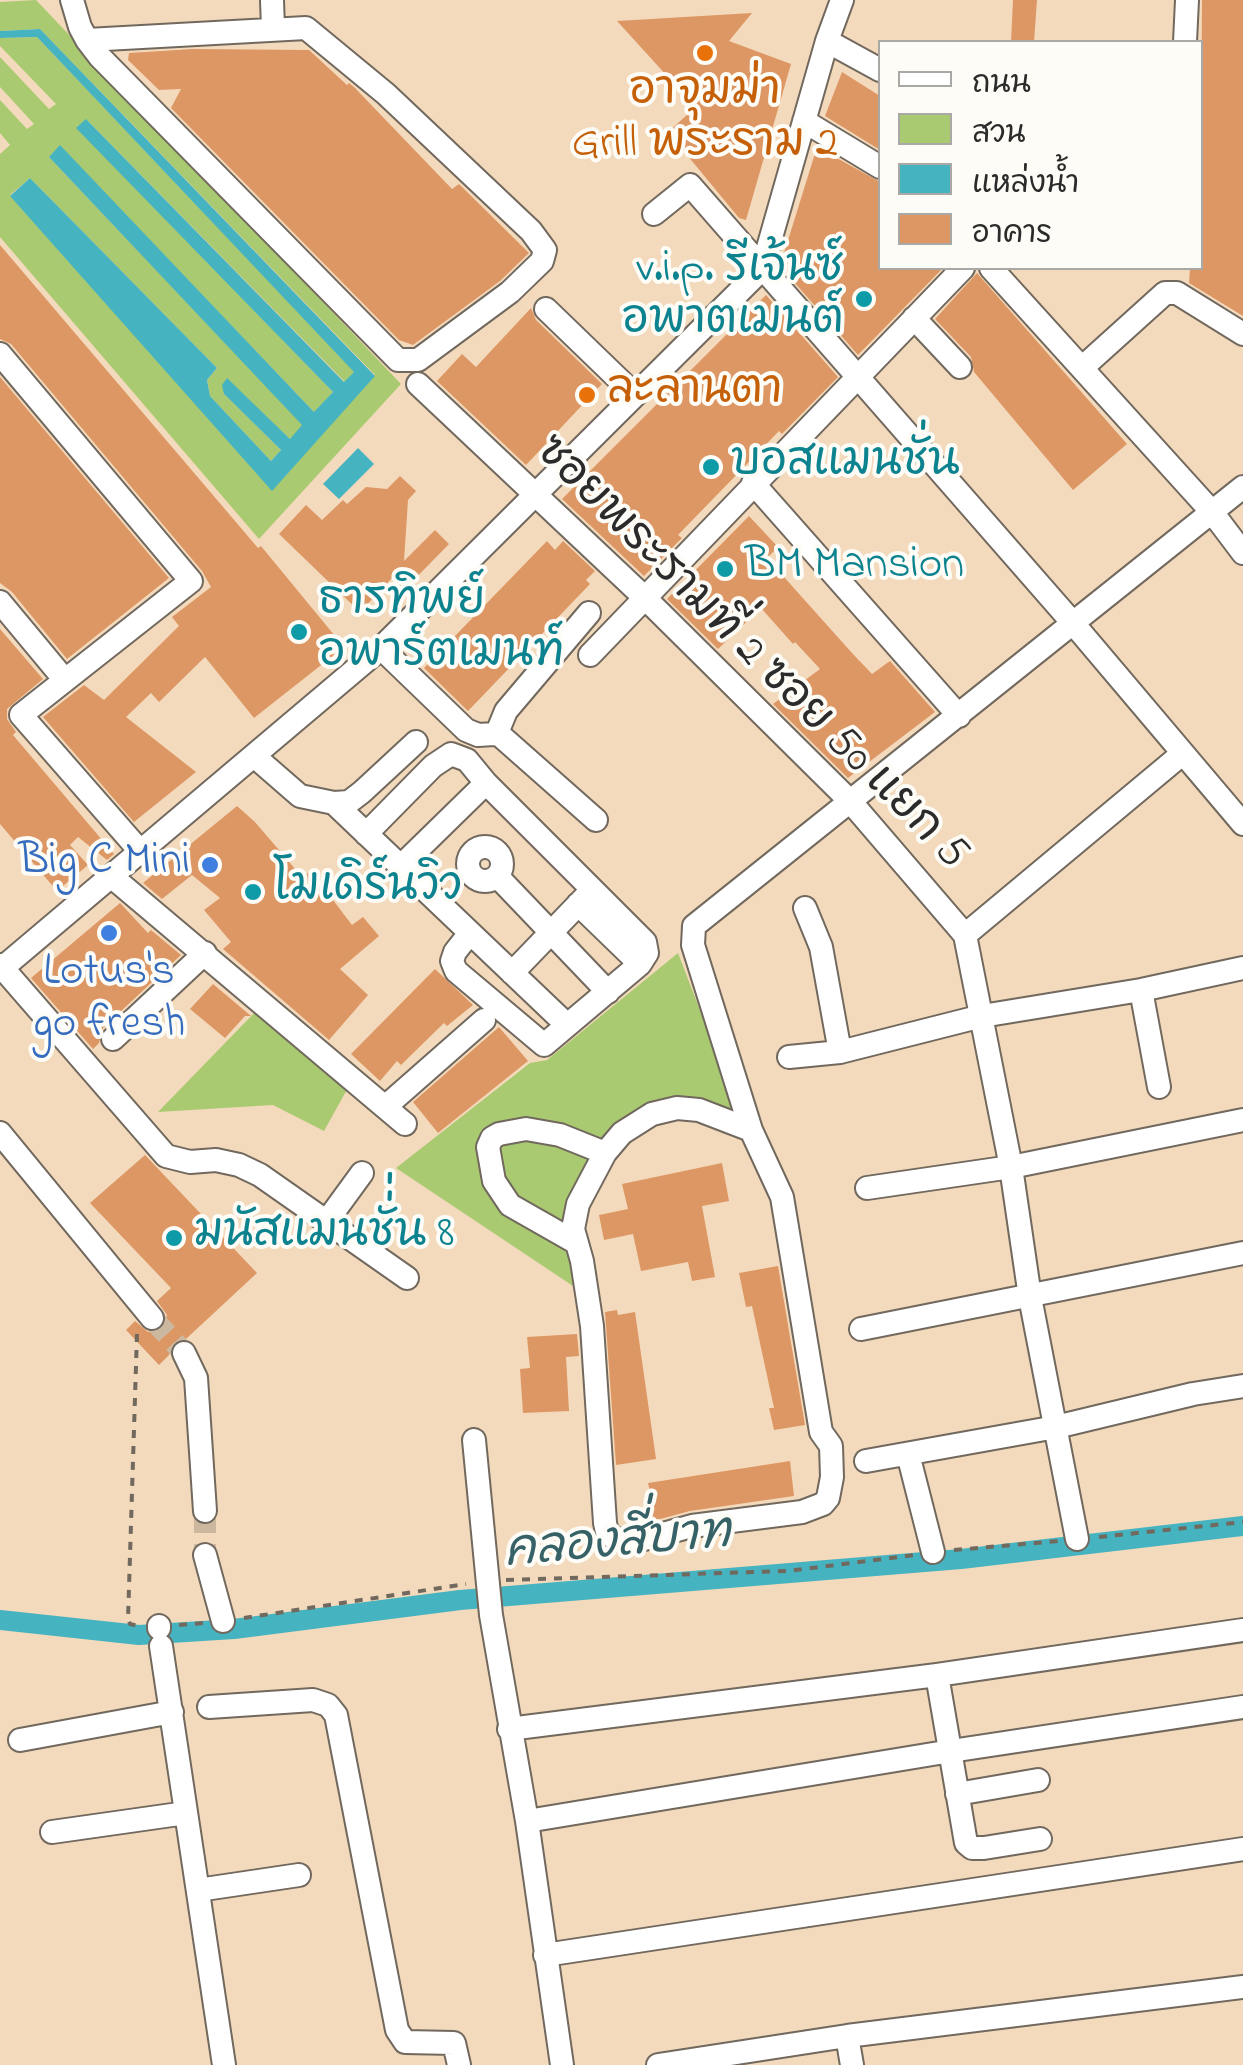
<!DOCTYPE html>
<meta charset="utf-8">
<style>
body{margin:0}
#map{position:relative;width:1243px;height:2065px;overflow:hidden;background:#f4dabc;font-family:"Indie Flower","Playpen Sans Thai",sans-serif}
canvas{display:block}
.legend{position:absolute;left:878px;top:40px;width:325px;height:230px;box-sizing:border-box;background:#fdfcf7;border:2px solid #a9a8a5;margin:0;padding:12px 18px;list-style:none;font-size:30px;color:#2b2b2b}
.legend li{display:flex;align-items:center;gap:20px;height:50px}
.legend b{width:50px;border:2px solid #a9a8a5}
</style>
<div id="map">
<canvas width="1243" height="2065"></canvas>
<ul class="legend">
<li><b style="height:12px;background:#fff"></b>ถนน</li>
<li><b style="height:28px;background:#aaca72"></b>สวน</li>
<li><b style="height:28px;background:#45b3c0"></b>แหล่งน้ำ</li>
<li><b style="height:28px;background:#dd9764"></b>อาคาร</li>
</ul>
</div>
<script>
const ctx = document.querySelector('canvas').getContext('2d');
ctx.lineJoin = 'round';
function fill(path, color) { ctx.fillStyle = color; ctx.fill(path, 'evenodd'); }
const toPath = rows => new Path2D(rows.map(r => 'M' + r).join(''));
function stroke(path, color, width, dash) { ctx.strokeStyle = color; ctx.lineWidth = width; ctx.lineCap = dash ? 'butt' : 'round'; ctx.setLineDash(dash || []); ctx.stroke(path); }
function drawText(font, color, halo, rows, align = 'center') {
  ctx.font = font + ' "Indie Flower","Playpen Sans Thai",sans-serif'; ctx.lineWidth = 8; ctx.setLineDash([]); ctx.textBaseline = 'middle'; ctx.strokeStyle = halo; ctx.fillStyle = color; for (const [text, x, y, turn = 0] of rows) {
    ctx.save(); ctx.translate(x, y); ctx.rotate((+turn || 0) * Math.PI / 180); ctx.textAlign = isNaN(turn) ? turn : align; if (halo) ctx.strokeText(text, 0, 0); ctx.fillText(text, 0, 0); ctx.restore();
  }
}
const green = toPath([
 [36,0,401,384,259,539,0,237,0,154,10,145,0,133,0,100,27,129,34,124,0,87,0,57,49,109,56,104,0,46,0,38,37,37,355,372,345,382,87,120,77,127,333,392,315,413,60,146,49,157,303,425,291,440,227,379,224,394,281,450,271,461,210,396,207,380,217,368,30,178,10,195,272,490,375,375,40,29,0,31,0,2],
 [678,953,740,1114,704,1102,599,1144,510,1125,480,1161,547,1238,571,1255,576,1288,396,1168,530,1063,547,1060],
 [259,1008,349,1086,324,1131,273,1105,158,1112],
 [525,1135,592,1158,567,1223,560,1225,522,1203,505,1183,497,1146]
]);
const water = toPath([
 [40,29,375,376,272,491,10,196,30,178,217,368,207,380,210,396,271,461,281,450,224,394,222,385,227,378,290,439,302,425,49,157,60,145,314,412,333,392,76,128,86,119,344,382,354,372,37,37,0,38,0,31],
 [358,448,374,464,339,499,323,484]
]);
const canal = toPath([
 [0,1620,139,1635,234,1629,460,1600,961,1559,1243,1526]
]);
const building = toPath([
 [1013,0,1037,0,1034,42,1011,42],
 [1202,0,1243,0,1243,316,1189,283,1190,268,1200,268],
 [752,13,729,41,791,64,746,220,739,218,668,132,688,114,687,88,678,88,617,21],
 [193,49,309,50,347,85,349,83,355,88,452,189,459,184,529,253,500,281,413,345,399,340,171,108,181,89,159,90,128,60,129,53],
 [842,72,880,96,880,150,825,116],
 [817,147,880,182,880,268,943,268,858,355,780,266],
 [0,245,258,548,261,546,344,647,254,718,205,657,159,702,151,693,126,717,196,772,134,822,43,717,84,685,104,700,179,626,172,617,211,587,202,571,11,344,0,339],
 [977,273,1127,444,1073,490,974,372,971,357,935,319],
 [766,295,838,377,782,434,779,431,678,535,682,538,644,576,562,499],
 [531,308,536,320,602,384,526,465,437,381,462,354,476,367],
 [0,377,169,578,67,659,12,592,0,583],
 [400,476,416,491,408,500,404,561,435,530,449,544,404,590,392,578,360,612,279,534,306,505,322,520,343,500,347,504,366,487,387,489],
 [749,516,778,547,767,558,852,653,872,674,890,661,935,712,848,778,773,704,820,669,795,642,793,644,761,608,718,649,667,599],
 [547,541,555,550,563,541,595,571,586,580,590,584,468,711,424,668],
 [0,629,43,679,7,709,7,719,16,732,13,735,114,854,107,860,78,837,70,845,88,865,57,891,0,824],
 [237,806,255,822,302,877,311,871,352,925,363,917,379,936,340,969,368,995,329,1040,223,949,231,942,204,910,220,898,192,875,162,899,143,883],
 [120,903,148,933,151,930,181,955,103,1028,99,1043,93,1049,31,978],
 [435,969,473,1005,447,1026,444,1023,401,1065,397,1061,380,1081,351,1054],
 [213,984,251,1016,245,1016,225,1038,190,1009],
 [499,1027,528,1061,438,1133,413,1102],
 [145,1155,257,1273,187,1338,172,1344,169,1355,159,1365,126,1330,135,1321,148,1332,162,1329,167,1315,157,1301,171,1288,90,1203],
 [722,1163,729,1201,702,1206,715,1277,692,1281,688,1262,641,1271,633,1234,604,1240,599,1215,628,1209,622,1184],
 [778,1266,805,1425,774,1430,769,1408,774,1408,752,1306,746,1307,739,1273],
 [617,1310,618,1315,635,1312,656,1459,616,1465,605,1312],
 [577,1334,579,1356,566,1357,569,1411,523,1413,520,1369,530,1368,527,1337],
 [790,1461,794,1496,690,1511,649,1522,646,1510,654,1508,648,1483]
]);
const minorTunnel = toPath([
 [152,1318,184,1353],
 [205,1511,205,1555]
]);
const path = toPath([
 [137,1334,128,1619,130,1624,139,1626],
 [1099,1537,1243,1522],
 [954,1550,1059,1541],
 [506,1580,788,1571,915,1555],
 [244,1618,466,1584],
 [179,1625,204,1623]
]);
const minor = toPath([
 [72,0,80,27,87,40,100,57,398,360,418,360,510,292,542,261,545,250,531,231,386,94,306,28,87,40],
 [272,0,273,28],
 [827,41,880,70],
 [1185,42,1187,0],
 [804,121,880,167],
 [654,214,690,185,1072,622,1243,824],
 [991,268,1212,512,1243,553],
 [546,309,634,394],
 [914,318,960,367],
 [0,354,191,581,21,715,140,851],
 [1083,367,1165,293,1177,293,1243,334],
 [418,384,644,597,850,801,965,935,1011,1167,1030,1297,1077,1539],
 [753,483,959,716],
 [0,602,64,679],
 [381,648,466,730,478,735,494,734],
 [590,655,963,268],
 [499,728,506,711,589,613],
 [502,737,596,820],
 [254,756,300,796,334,803,349,802,362,792,416,742],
 [334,803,567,1025],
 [366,834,433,766,451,754,467,760,486,783],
 '468 864a17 17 0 1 1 34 0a17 17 0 1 1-34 0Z',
 [400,867,486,783,645,942,647,953,640,964,544,1045,456,971,452,961,455,952,470,933],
 [111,876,405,1124],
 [498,877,608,992],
 [578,904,640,964],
 [805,908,821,947,840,1052],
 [965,935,1182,754],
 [0,965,166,1156,190,1162,216,1160,239,1165,260,1175,407,1278],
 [0,970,381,648,762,269,827,41,842,0],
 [512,973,592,890],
 [1141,990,1159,1087],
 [113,1039,205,953],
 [789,1057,840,1052,982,1016,1141,990,1243,968],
 [385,1107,484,1020],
 [751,1130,699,1110,677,1108,652,1114,622,1133,605,1153,578,1204,573,1229,582,1261,592,1326,605,1523,607,1532,615,1539,637,1541,692,1526,802,1512,823,1504,828,1498,832,1477,831,1446,821,1432,782,1197,751,1130,693,945,694,926,1243,487],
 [0,1133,152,1318],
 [867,1188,1011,1167,1243,1120],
 [327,1221,362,1173],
 [575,1242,510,1205,494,1181,488,1147,492,1138,499,1134,526,1129,560,1135,605,1153],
 [861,1329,1243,1253],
 [184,1353,196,1378,205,1511],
 [474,1440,491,1615,527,1821,562,2065],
 [908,1454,933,1552],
 [866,1461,1056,1427,1193,1394,1243,1386],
 [205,1555,223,1621],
 [159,1626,159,1628],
 [161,1646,224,2065],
 [937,1675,966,1843,972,1848,984,1848,1040,1839],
 [209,1707,313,1700,328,1705,336,1715,397,2030,405,2042,454,2043,459,2065],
 [509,1729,937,1675,1243,1630],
 [20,1740,172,1712],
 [957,1794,1038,1780],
 [527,1821,951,1751,1243,1707],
 [52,1832,186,1813],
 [198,1890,299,1875],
 [545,1955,1243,1849],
 [847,2036,852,2065],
 [658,2065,847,2036,1243,1987]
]);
const markers = [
 [705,53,10,"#e8710a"],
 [864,299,10,"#0f9aa8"],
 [587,395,10,"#e8710a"],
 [711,467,10,"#0f9aa8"],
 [725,569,10,"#0f9aa8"],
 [299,632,10,"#0f9aa8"],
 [210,865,10,"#3f7fe0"],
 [253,892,10,"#0f9aa8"],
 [109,933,10,"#3f7fe0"],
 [174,1238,10,"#0f9aa8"]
];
const foodNames = [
 ["อาจุมม่า",705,96],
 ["Grill พระราม 2",705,148],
 ["ละลานตา",607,395,"left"]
];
const cultureNames = [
 ["v.i.p. รีเจ้นซ์",844,273,"right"],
 ["อพาตเมนต์",844,325,"right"],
 ["บอสแมนชั่น",731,467],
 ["BM Mansion",745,569],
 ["ธารทิพย์",319,606],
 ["อพาร์ตเมนท์",319,658],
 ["โมเดิร์นวิว",273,892],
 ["มนัสแมนชั่่น 8",194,1238]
];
const streetNames = [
 ["ซอยพระรามที่ 2 ซอย 50 แยก 5",749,655,45]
];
const shopNames = [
 ["Big C Mini",190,865],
 ["Lotus's",109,976,"center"],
 ["go fresh",109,1028,"center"]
];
const waterNames = [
 ["คลองสี่บาท",618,1547,-5]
];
fill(green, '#aaca72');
fill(water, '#45b3c0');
stroke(canal, '#45b3c0', 20);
fill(building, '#dd9764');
stroke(minorTunnel, '#ccb79f', 22, [22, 11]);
stroke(minor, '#71685e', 26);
stroke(path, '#71685e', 4, [8, 8]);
stroke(minor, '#fff', 22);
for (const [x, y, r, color] of markers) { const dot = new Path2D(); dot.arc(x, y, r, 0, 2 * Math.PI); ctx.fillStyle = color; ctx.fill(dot); stroke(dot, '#fdfcf7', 4); }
drawText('45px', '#c56008', '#fdfcf7', foodNames);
drawText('45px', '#0d838f', '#fdfcf7', cultureNames, 'left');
drawText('45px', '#2b2b2b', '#fdfcf7', streetNames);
drawText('45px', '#366cbe', '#fdfcf7', shopNames, 'right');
drawText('italic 48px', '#356167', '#fdfcf7', waterNames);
</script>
